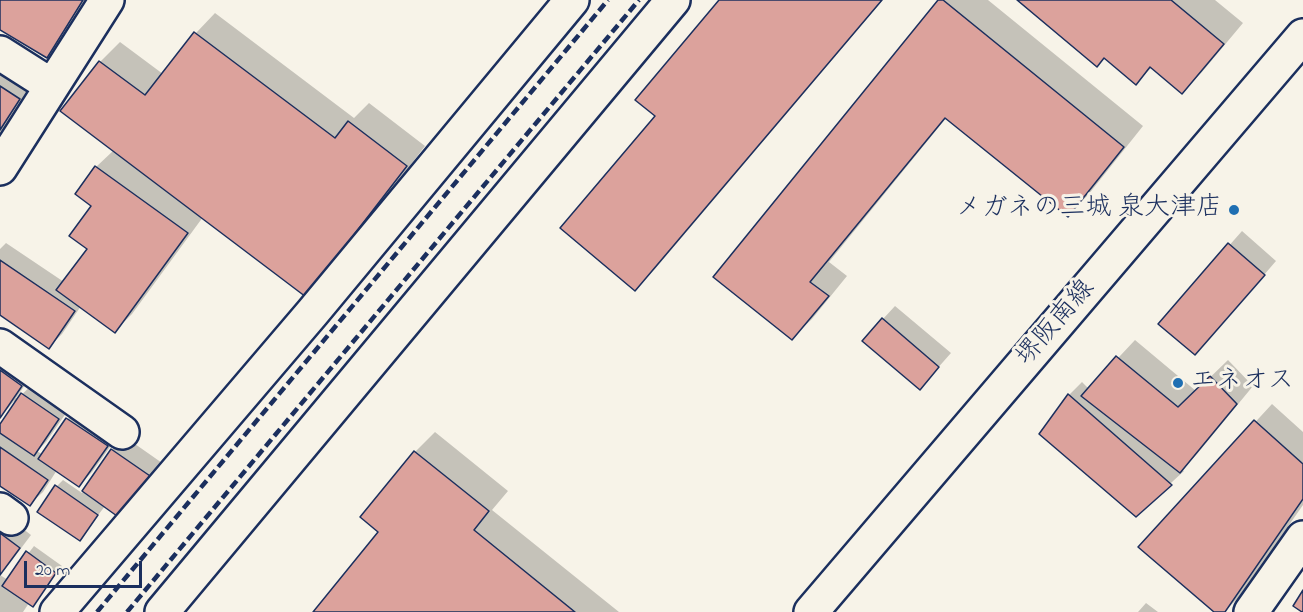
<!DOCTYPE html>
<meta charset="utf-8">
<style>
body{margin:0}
#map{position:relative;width:1303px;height:612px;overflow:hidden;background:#f7f3e8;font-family:"Indie Flower",sans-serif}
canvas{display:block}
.scale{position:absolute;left:24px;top:561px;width:118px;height:27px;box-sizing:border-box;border:3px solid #1b2f5e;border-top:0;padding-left:8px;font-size:18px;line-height:21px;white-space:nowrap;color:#1b2f5e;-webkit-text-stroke:4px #f7f3e8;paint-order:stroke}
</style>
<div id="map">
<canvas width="1303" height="612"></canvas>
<div class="scale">20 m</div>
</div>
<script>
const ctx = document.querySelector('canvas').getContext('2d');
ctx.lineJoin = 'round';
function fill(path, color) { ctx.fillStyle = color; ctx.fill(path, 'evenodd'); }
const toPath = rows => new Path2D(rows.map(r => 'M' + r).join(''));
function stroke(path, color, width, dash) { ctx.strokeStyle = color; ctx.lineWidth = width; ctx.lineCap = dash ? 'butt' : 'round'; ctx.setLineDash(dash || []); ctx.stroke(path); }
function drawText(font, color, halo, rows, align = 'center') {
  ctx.font = font + ' "Indie Flower","Klee One",sans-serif'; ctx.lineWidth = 6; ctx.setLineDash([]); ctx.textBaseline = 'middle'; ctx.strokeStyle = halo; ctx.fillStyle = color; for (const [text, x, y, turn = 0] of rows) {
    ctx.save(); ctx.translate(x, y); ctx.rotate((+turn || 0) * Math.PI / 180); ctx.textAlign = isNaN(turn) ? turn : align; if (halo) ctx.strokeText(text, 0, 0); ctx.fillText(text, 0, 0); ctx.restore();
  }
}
const shadow = toPath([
 [0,0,88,0,64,39,47,56,0,28],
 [721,0,883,0,655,269,635,289,657,116],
 [940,0,988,0,1143,126,1088,195,1068,215,947,117,829,262,847,276,812,319,792,338,715,276],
 [1019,0,1215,0,1243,23,1202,72,1182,92,1152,67,1136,83,1105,57],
 [215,13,354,118,369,103,425,146,326,276,203,217,132,314,115,331,81,306,62,334,49,347,0,314,0,249,6,243,64,282,89,248,93,205,77,193,96,167,114,150,62,111,100,62,120,42,163,74,196,33],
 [0,66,31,86,0,135],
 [1242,231,1276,261,1207,341,1160,324],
 [895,306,951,353,920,388,883,319],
 [1135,340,1196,391,1228,360,1253,386,1197,454,1182,470,1184,471,1136,515,1041,434,1069,395,1082,382,1089,389],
 [10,356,34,372,16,398,17,399,35,382,71,406,46,442,37,451,43,455,68,419,80,406,120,433,92,472,79,485,57,470,43,492,30,504,0,484,0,426,16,403,14,401,0,418,0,367],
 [1272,404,1303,432,1303,505,1238,598,1224,612,1217,612,1140,547],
 [435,432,508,491,492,510,619,612,315,612,380,531,362,517,415,452],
 [125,437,165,465,136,506,105,506,80,539,57,486,63,480,82,493,112,450],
 [0,511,31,535,10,563,0,574],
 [34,546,62,566,32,605,29,603,23,612,0,612,0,575,8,580],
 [1146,603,1158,612,1138,612]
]);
const building = toPath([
 [0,0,83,0,47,58,0,30,0,0],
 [719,0,882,0,635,291,560,228,655,116,635,100,719,0],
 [938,0,943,0,1124,147,1068,217,945,118,810,282,829,296,792,340,713,277,938,0],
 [1017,0,1171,0,1224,44,1182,94,1150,67,1136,85,1104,58,1097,67,1017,0],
 [194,32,335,138,348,121,407,166,306,297,60,111,99,61,145,95,194,32],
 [0,86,20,99,0,130,0,86],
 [95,166,188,233,115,333,56,290,87,249,69,236,91,206,75,194,95,166],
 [1228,243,1265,275,1195,355,1158,324,1228,243],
 [0,260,75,311,49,349,0,315,0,260],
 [882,318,939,367,920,390,862,341,882,318],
 [1116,356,1178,407,1210,376,1237,404,1180,473,1081,396,1116,356],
 [0,370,22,386,0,418,0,370],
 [21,393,59,419,34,456,0,433,0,424,21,393],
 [1068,394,1172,485,1136,517,1039,434,1068,394],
 [66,418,108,446,79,487,38,459,66,418],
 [1254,420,1303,464,1303,499,1225,612,1214,612,1138,547,1254,420],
 [0,447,48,480,30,506,0,486,0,447],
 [111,449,153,478,124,521,82,491,111,449],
 [414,451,489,511,474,530,575,612,313,612,378,532,360,517,414,451],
 [55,485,98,515,80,541,37,512,55,485],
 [0,533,20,548,0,575,0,533],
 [26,551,56,573,33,607,2,586,26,551],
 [1303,590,1303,612,1302,612,1293,606,1303,590]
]);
const minor = toPath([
 [0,53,52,86],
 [0,168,107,0],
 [0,346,122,432],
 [0,510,11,518],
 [57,612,313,312,572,0],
 [162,612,673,0],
 [1251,612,1303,538]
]);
const secondary = toPath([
 [811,612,1303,36]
]);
const rail = toPath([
 [97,612,608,0],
 [127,612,639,0]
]);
const markers = [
 [1234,210,6,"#1f6fb2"],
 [1178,383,6,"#1f6fb2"]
];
const poiNames = [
 ["メガネの三城 泉大津店",1222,210],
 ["エネオス",1190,383,"left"]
];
const streetNames = [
 ["堺阪南線",1057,324,-49]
];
fill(shadow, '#0003');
fill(building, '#dca29c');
stroke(building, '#1b2f5e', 1.5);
stroke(minor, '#1b2f5e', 38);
stroke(secondary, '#1b2f5e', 38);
stroke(minor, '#f7f3e8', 33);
stroke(secondary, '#f7f3e8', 33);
stroke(rail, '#1b2f5e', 4.5, [9, 4.5]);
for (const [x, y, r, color] of markers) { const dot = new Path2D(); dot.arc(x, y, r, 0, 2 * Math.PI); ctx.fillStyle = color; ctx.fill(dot); stroke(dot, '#f7f3e8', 2); }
drawText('26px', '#1b2f5e', '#f7f3e8', poiNames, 'right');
drawText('26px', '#1b2f5e', '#f7f3e8', streetNames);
</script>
